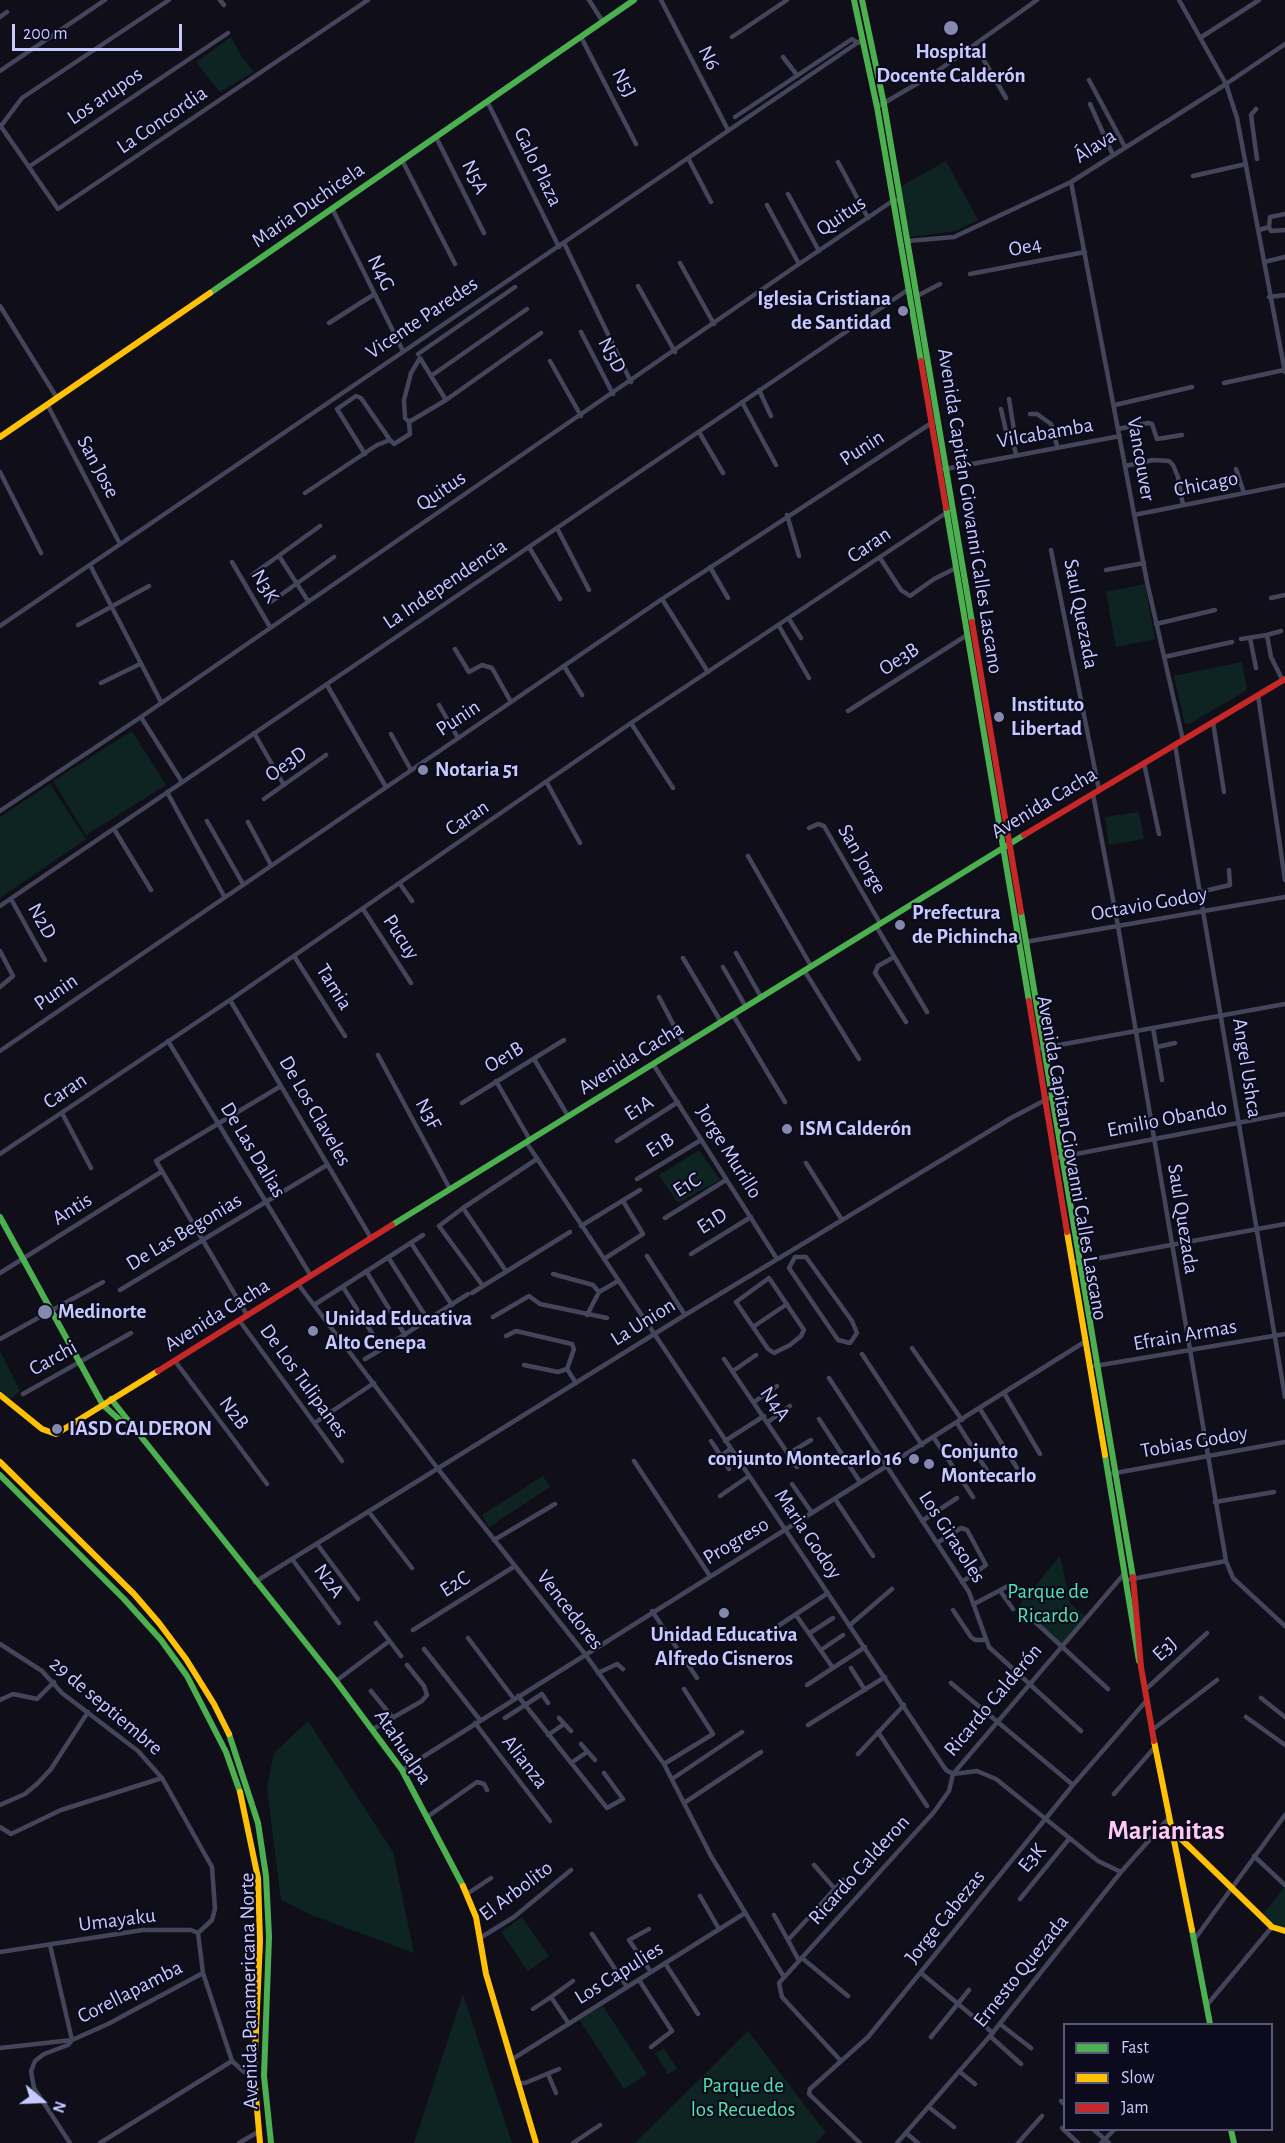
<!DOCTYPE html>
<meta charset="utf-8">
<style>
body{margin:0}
#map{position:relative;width:1285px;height:2143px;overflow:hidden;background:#100f19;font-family:"Alegreya Sans",sans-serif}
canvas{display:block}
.legend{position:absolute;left:1063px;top:2023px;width:210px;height:108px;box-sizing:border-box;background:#0c0b1d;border:2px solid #575777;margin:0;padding:8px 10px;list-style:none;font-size:18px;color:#c7c9ff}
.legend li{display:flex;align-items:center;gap:12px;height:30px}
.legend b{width:30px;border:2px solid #575777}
.north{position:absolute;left:12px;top:2071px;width:60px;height:60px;-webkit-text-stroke:4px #0c0b1d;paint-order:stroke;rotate:109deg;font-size:16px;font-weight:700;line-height:24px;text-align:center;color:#c7c9ff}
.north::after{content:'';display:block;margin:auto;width:21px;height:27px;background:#c7c9ff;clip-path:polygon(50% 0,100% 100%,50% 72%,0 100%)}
.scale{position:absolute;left:12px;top:24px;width:170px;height:27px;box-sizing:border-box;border:3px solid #c7c9ff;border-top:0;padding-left:8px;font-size:18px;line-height:21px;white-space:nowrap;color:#c7c9ff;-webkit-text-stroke:4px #0c0b1d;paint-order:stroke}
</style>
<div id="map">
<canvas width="1285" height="2143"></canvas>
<ul class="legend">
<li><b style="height:8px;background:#4caf50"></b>Fast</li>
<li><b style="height:8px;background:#ffc107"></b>Slow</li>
<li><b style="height:8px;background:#c62828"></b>Jam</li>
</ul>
<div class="north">N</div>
<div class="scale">200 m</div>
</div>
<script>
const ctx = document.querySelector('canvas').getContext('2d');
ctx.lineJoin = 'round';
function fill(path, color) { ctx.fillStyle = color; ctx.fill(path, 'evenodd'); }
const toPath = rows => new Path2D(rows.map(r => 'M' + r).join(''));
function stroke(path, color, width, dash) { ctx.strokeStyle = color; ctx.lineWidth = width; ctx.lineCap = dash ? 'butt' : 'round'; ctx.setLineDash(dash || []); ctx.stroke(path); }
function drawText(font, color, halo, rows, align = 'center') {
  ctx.font = font + ' "Alegreya Sans",sans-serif'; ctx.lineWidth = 4.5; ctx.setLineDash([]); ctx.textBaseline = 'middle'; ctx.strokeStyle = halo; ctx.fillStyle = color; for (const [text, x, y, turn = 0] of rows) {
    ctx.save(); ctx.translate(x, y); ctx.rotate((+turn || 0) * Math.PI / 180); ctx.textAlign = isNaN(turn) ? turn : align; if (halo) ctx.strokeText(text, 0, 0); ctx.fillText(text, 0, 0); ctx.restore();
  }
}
const green = toPath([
 [231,37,242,57,254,72,220,92,196,62],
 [946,161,978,220,956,231,910,237,900,187],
 [1145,584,1155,639,1116,647,1106,592],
 [1242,662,1247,690,1191,723,1185,724,1174,676],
 [132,731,166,785,86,835,53,781],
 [50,784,86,839,0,898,0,817],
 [1139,812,1144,839,1109,845,1105,817],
 [699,1150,720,1180,678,1203,659,1175],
 [0,1351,20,1391,9,1400,0,1393],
 [543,1476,550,1487,489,1527,482,1515],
 [1060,1556,1070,1603,1086,1617,1061,1645,1017,1608],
 [308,1721,393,1852,414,1953,314,1916,281,1900,267,1787,274,1753],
 [1285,1887,1285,1927,1275,1927,1262,1915],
 [522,1917,549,1956,528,1971,501,1932],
 [463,1994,512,2143,414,2143],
 [603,2006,647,2074,624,2089,579,2019],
 [748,2031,826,2133,815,2143,635,2143],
 [664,2048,677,2069,668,2074,655,2053]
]);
const street = toPath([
 [220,0,224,5],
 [589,0,603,22],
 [661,0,728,130],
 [1179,0,1226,84,1237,118,1285,372],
 [0,17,7,12],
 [581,37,636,144],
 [732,37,787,0],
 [1200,38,1259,0],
 [975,45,1006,98],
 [783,57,797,75],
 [0,71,105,0],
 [1089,80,1125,147],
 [487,101,559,247],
 [1090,104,1113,155],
 [877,107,932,75,1037,0],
 [1256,109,1251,115,1257,159],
 [735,117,852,39,858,43],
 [0,125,58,209,368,0],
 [1,126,22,98,169,0],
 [436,137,484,233],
 [688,158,711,202],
 [402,160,455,264],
 [838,162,868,218],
 [30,166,228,33],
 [1193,176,1246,164],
 [1071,182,1147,582,1183,740],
 [788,194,819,251],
 [767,205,799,264],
 [332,208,403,351],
 [1269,227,1270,217,1285,214],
 [1259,230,1269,227,1271,231,1285,230],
 [908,241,954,237,1071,182,1226,84,1285,44],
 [564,243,631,382],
 [1264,262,1285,257],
 [680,263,714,324],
 [970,274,1085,252],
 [638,286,675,352],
 [917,296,940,284],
 [1269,297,1285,295],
 [0,306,57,398],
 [329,323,373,295],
 [581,332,613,394],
 [418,354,515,287],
 [550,361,581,416],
 [1224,383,1284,370],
 [759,390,771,416],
 [1009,399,1014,430,1011,434,1016,454],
 [446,400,541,333],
 [742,402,776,465],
 [47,404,120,544],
 [1115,405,1192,387],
 [1001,409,1006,431,1011,434],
 [1030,414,1037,414,1051,424,1057,446],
 [409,422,405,418,404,400,411,373,420,358,431,376],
 [1118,429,1148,423,1152,424,1157,439,1182,435],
 [699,432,723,473],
 [365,454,337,409,356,396,361,398,390,440],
 [1125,466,1153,460,1169,461,1173,465,1178,477,1183,505],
 [1236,469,1244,493],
 [940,470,1120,436],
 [0,472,41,553],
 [305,493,377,445,390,440,394,444,410,434,409,422,446,400,431,376,527,309],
 [787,515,799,556],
 [1134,515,1285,485],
 [557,528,589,590],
 [529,547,560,599],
 [1051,550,1099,790],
 [279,556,308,601],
 [880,558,901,590,910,596,934,579,956,568],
 [232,562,270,627],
 [90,565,161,702],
 [710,567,728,598],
 [1106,570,1144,563],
 [252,575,320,526],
 [1271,598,1285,595],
 [662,599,708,672],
 [268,604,334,557],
 [789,619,801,638],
 [1156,624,1215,610],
 [78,625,149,586],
 [0,626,863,39],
 [779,626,809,678],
 [1267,635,1281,631],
 [1250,638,1256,668],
 [1241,639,1267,635,1271,657,1283,681],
 [455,649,469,672,482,665,492,668,511,702],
 [1164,657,1232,642],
 [564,666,582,695],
 [101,683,140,664],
 [327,685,386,787],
 [1258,695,1285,880],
 [439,705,458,738],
 [848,711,967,635],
 [141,717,182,782],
 [1213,722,1224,792],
 [631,723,673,788],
 [254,733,284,785],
 [391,734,411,770],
 [1175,745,1285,1397],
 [1144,763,1159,834],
 [547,783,580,843],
 [167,792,224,896],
 [1093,794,1118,926,1226,1561,1233,1578,1285,1626],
 [264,799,326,755],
 [0,811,141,717,799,264,891,202,900,199],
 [207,821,243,884],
 [248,822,271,865],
 [809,828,818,824,824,826,880,923],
 [114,829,151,890],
 [748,856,811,966],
 [400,884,412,901],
 [1200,892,1230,885,1229,870],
 [11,899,45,960],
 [0,906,909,289],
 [363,909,411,983],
 [876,926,927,1012],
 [1025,942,1285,897],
 [0,951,13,976,0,987],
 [736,953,761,997],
 [294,956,345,1036],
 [894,957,878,966,875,973,906,1022],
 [683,958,721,1022],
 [723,967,746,1007],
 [804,970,859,1059],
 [659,997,684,1045],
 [230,1000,371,1238],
 [733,1015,785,1102],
 [1153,1028,1162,1080],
 [168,1041,311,1276],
 [1157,1047,1175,1043],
 [1037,1049,1285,1004],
 [0,1051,662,599,933,422],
 [378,1055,450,1189],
 [534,1059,568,1116],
 [653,1064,777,1259],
 [496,1081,530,1140],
 [462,1103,564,1040],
 [62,1113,91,1168],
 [617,1141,678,1102],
 [526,1142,946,1770,953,1774,977,1771,996,1779,1098,1861,1121,1872],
 [0,1154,230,1000,631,723,949,511],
 [1055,1158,1285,1114],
 [806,1163,842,1220],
 [637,1179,701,1140],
 [463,1208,439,1226,483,1286,570,1232],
 [665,1218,726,1180],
 [581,1226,640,1190],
 [411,1243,452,1305],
 [691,1254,751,1217],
 [647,1256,685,1315],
 [388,1257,428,1320],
 [795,1257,806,1257,852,1321,857,1333,850,1343,838,1340,789,1268,795,1257],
 [604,1259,643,1234,623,1201],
 [1073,1263,1285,1224],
 [366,1271,405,1335],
 [506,1271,463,1208,537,1159],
 [0,1273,161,1172],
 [553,1274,593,1285,599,1292],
 [769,1278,804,1330,801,1336,790,1345,774,1353,768,1349,736,1302,769,1278],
 [298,1284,438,1469,585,1654,664,1764,711,1856,784,1977],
 [343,1287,382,1349,468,1294],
 [120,1290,327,1165],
 [472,1293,483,1286],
 [314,1305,423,1235],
 [247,1315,156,1161,281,1086],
 [587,1315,599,1292,618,1281],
 [493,1317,529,1296,540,1304,607,1318],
 [239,1320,342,1461],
 [753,1327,787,1304],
 [506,1336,516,1331,572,1344,574,1349,567,1369,576,1383],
 [0,1339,103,1282],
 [912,1348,962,1420],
 [862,1354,922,1445],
 [365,1359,382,1349],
 [724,1359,797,1467],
 [175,1361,267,1484],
 [524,1365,558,1372,567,1369],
 [1095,1366,1285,1334],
 [733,1371,756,1355],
 [829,1378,969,1592,989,1647,1081,1731],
 [1004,1393,1040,1454],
 [23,1394,131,1333],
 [754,1402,777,1386],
 [980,1409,1017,1468],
 [819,1419,860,1482],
 [316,1422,374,1383],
 [768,1422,790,1406],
 [957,1423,993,1480],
 [934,1438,973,1497],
 [711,1441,721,1456,730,1449],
 [725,1441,764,1416],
 [788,1454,811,1440],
 [721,1456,729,1469],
 [634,1461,710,1576],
 [1110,1474,1285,1442],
 [792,1484,812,1513],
 [720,1496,749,1476],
 [835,1499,873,1556],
 [1215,1502,1274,1492],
 [369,1512,412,1568],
 [922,1521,957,1498],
 [494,1540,555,1504],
 [937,1543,961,1528,967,1530,986,1565,962,1582],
 [317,1544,358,1599],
 [292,1559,339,1623],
 [1127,1580,1226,1561],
 [255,1582,685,1315,1011,1118,1051,1097],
 [1001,1592,1013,1609],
 [974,1604,1010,1585],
 [1021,1609,1108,1689],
 [953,1610,971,1637,975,1640,984,1640],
 [652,1611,697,1678],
 [796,1615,833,1668],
 [376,1623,401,1656],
 [850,1625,892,1589],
 [413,1630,515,1566],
 [772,1630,828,1593],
 [810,1633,833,1618],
 [468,1638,514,1699],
 [0,1644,42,1671,62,1693,138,1751,162,1778,212,1867,215,1909,212,1920,198,1933],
 [424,1649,480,1720],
 [821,1650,843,1635],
 [851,1668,865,1690],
 [598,1673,617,1664,623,1669],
 [336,1681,388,1642],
 [951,1683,1073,1785],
 [807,1685,865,1647],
 [1145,1690,1207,1633],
 [371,1691,393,1718],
 [518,1696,607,1808,623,1799,604,1773],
 [1261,1698,1285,1717],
 [0,1700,13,1694,37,1699,54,1682],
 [1246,1717,1285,1745],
 [505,1718,542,1694,548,1703],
 [559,1718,571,1731],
 [475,1723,550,1821],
 [808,1725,885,1677],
 [373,1729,422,1701,427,1695,424,1686,407,1665],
 [1152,1730,1217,1680],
 [878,1732,927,1806],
 [548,1735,564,1724],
 [581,1744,595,1760],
 [858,1754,904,1705],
 [571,1763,587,1752],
 [664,1764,713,1734,684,1689],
 [402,1770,1086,1341],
 [953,1774,1124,1574],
 [672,1779,742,1732],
 [1114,1794,1155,1747],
 [684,1803,761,1752],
 [0,1805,25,1794,38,1783,51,1769,88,1712],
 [427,1817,477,1782,484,1784,487,1790],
 [0,1827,11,1834,61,1810,162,1778],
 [1254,1856,1285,1885],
 [814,1865,835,1889],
 [467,1894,491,1878],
 [700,1896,719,1929],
 [1020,1899,1069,1839],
 [774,1915,788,1940],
 [649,1929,629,1940,651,1972],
 [592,1934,627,1987],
 [480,1938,514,1917,571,1870],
 [1194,1940,1285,1815],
 [0,1952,143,1930,191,1930,198,1933,203,1973,232,2061],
 [802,1958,848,1996],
 [799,1961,788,1940,843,1880],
 [665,1963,698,2014],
 [921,1973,993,2033],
 [639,1980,672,2031,651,2047],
 [551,1997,573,1981],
 [1207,2005,1272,1927],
 [533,2009,551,1997,569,2024],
 [1000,2024,1031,2048],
 [990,2036,1021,2064],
 [931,2037,969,1990],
 [0,2048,72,2040,50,1945],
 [511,2060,745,1913],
 [232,2061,244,2072,254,2074],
 [841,2061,782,1997,779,1983,934,1812,949,1791,953,1774],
 [960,2072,975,2084],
 [548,2074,556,2093],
 [517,2083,525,2083,559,2069],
 [1061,2101,1064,2104],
 [930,2108,954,2127],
 [1062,2128,1078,2143],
 [1094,2130,1109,2143],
 [906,2133,918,2143],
 [70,2143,34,2088,31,2071,35,2061,44,2054,68,2045,72,2040,108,2024,203,1973],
 [100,2143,232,2061],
 [239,2143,258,2132],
 [573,2143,600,2125],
 [860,2143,809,2094,810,2089,868,2037,1073,1785,1147,1700],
 [897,2143,990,2036,1121,1872,1168,1819],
 [1018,2143,1042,2116],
 [1101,2143,1114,2130]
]);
const fast = toPath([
 [854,0,877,107,921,361],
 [862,0,884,104,972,622],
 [210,293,634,0],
 [946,508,1029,1001],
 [1021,912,1133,1577],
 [0,1217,103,1405,122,1422,133,1426],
 [392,1225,1024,835],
 [111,1399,336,1681,402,1770,463,1886],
 [1105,1455,1139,1661],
 [0,1475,124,1599,161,1640,187,1676,226,1752,240,1792],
 [229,1734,258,1823,266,1876,269,1937,264,2076,271,2143],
 [1192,1930,1210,2024],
 [1231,2130,1234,2143]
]);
const slow = toPath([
 [0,437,210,293],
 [1067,1232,1105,1455],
 [0,1395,42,1429,56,1434,158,1371],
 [0,1462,134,1594,159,1623,186,1659,214,1704,229,1734],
 [1154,1741,1192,1930],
 [240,1792,258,1878,260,1941,254,2074,260,2143],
 [1173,1831,1272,1927,1285,1931],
 [463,1886,476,1917,486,1974,536,2143]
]);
const jam = toPath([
 [921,361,946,508],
 [972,622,1021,912],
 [1024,835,1285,679],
 [1029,1001,1067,1232],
 [158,1371,392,1225],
 [1133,1577,1141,1667,1154,1741]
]);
const markers = [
 [951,28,8,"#8788ae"],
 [903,311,6,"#8788ae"],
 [999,717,6,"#8788ae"],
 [423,770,6,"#8788ae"],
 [900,925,6,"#8788ae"],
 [787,1129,6,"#8788ae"],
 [45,1312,8,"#8788ae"],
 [313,1331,6,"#8788ae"],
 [57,1429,6,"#8788ae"],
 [914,1459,6,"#8788ae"],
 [929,1464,6,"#8788ae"],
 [724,1613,6,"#8788ae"]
];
const poiNames = [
 ["Hospital",951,52,"center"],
 ["Docente Calderón",951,76,"center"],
 ["Iglesia Cristiana",891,299,"right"],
 ["de Santidad",891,323,"right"],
 ["Instituto",1011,705],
 ["Libertad",1011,729],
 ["Notaria 51",435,770],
 ["Prefectura",912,913],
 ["de Pichincha",912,937],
 ["ISM Calderón",799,1129],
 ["Medinorte",58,1312],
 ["Unidad Educativa",325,1319],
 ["Alto Cenepa",325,1343],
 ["IASD CALDERON",69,1429],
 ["Conjunto",941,1452],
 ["Montecarlo",941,1476],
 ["conjunto Montecarlo 16",902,1459,"right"],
 ["Unidad Educativa",724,1635,"center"],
 ["Alfredo Cisneros",724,1659,"center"]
];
const streetNames = [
 ["N6",709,58,63],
 ["N5J",624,83,63],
 ["Los arupos",105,96,-34],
 ["La Concordia",162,120,-34],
 ["Álava",1095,146,-33],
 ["Galo Plaza",538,167,64],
 ["N5A",475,177,64],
 ["Maria Duchicela",308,205,-35],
 ["Quitus",841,216,-34],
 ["Oe4",1025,247,-11],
 ["N4G",381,273,64],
 ["Vicente Paredes",422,318,-34],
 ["N5D",612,355,62],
 ["Vilcabamba",1045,433,-10],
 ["Punin",862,448,-33],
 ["Vancouver",1141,459,80],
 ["San Jose",98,467,62],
 ["Chicago",1206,484,-11],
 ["Quitus",441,491,-34],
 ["Avenida Capitán Giovanni Calles Lascano",970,511,81],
 ["Caran",869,545,-34],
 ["La Independencia",445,584,-34],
 ["N3K",265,586,60],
 ["Saul Quezada",1081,614,79],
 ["Oe3B",899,659,-33],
 ["Punin",458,718,-34],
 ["Oe3D",286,764,-35],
 ["Avenida Cacha",1044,803,-31],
 ["Caran",467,818,-34],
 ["San Jorge",862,859,60],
 ["Octavio Godoy",1149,904,-10],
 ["N2D",42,921,61],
 ["Pucuy",401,937,57],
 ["Tamia",334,987,58],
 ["Punin",56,992,-35],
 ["Oe1B",504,1057,-31],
 ["Avenida Cacha",631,1058,-32],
 ["Angel Ushca",1247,1068,81],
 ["Caran",65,1091,-34],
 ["E1A",639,1108,-32],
 ["De Los Claveles",315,1111,60],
 ["N3F",428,1114,62],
 ["Emilio Obando",1167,1119,-11],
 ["E1B",660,1145,-32],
 ["De Las Dalias",253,1150,59],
 ["Jorge Murillo",729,1152,58],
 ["Avenida Capitan Giovanni Calles Lascano",1072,1158,80],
 ["E1C",687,1185,-32],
 ["Antis",72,1209,-32],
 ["Saul Quezada",1183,1219,81],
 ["E1D",712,1221,-32],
 ["De Las Begonias",184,1232,-31],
 ["Avenida Cacha",217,1315,-32],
 ["La Union",643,1322,-32],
 ["Efrain Armas",1185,1335,-10],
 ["Carchi",53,1358,-29],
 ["De Los Tulipanes",304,1381,54],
 ["N4A",775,1404,56],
 ["N2B",234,1413,53],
 ["Tobias Godoy",1194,1442,-10],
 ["Maria Godoy",808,1534,56],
 ["Los Girasoles",952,1537,57],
 ["Progreso",736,1541,-31],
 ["N2A",329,1581,54],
 ["E2C",455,1584,-32],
 ["Vencedores",570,1610,52],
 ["E3J",1165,1649,-42],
 ["Ricardo Calderón",993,1700,-50],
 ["29 de septiembre",106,1706,40],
 ["Atahualpa",403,1747,56],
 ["Alianza",525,1762,52],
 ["E3K",1032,1858,-50],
 ["Ricardo Calderon",859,1870,-48],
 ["El Arbolito",516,1891,-37],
 ["Jorge Cabezas",945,1917,-51],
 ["Umayaku",117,1920,-7],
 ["Ernesto Quezada",1021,1971,-51],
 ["Los Capulies",619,1973,-32],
 ["Avenida Panamericana Norte",249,1991,-91],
 ["Corellapamba",130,1992,-27]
];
const parkNames = [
 ["Parque de",1048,1592],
 ["Ricardo",1048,1616],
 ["Parque de",743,2086],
 ["los Recuedos",743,2110]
];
const districtNames = [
 ["Marianitas",1166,1831]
];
fill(green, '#0e2422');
stroke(street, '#44455a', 4.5);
stroke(fast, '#4caf50', 6);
stroke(slow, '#ffc107', 6);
stroke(jam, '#c62828', 6);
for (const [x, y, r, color] of markers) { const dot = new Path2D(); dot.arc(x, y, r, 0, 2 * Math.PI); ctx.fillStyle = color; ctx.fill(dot); stroke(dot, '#0c0b1d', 2); }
drawText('bold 21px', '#c7c9ff', '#0c0b1d', poiNames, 'left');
drawText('21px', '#c7c9ff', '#0c0b1d', streetNames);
drawText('21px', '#52e1a8', '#0c0b1d', parkNames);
drawText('bold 27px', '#ffc9f3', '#0c0b1d', districtNames);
</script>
